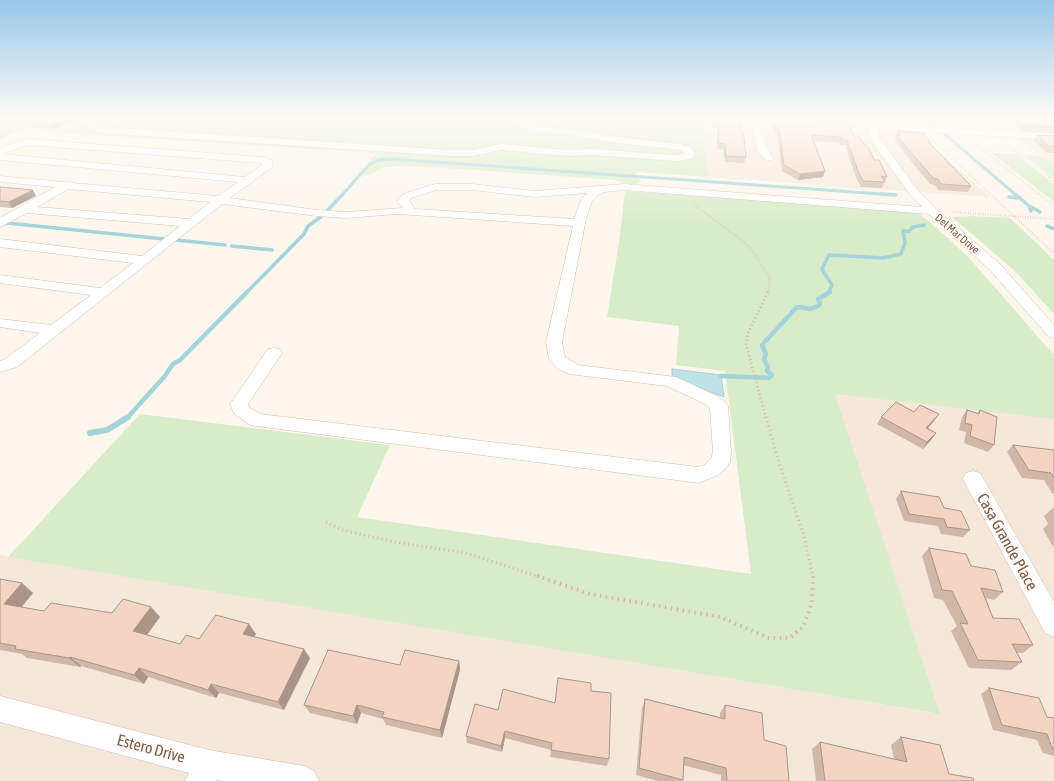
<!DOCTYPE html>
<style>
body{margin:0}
canvas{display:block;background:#fdf6ec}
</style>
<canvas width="1054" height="781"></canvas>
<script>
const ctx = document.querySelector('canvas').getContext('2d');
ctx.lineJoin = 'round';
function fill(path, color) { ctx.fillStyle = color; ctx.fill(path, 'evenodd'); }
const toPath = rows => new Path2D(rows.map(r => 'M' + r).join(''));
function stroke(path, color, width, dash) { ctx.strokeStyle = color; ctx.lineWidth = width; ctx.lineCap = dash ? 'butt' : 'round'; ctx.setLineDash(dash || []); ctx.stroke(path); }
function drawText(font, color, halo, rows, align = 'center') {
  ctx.font = font + ' "Asap Condensed",sans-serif'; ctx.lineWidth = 3; ctx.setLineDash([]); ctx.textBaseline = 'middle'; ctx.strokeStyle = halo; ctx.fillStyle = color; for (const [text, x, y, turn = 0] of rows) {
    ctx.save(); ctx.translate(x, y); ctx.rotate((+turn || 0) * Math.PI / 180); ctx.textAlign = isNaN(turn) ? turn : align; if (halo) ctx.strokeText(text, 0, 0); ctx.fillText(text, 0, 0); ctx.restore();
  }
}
const residential = toPath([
 [0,118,838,118,863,122,908,124,990,197,376,153,62,133,28,129,0,129],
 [988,118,1053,119,1052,118,1054,118,1054,164],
 [834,393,1054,419,1054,781,0,781,0,555,939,714]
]);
const green = toPath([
 [85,118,652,118,701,121,709,177,636,172,636,176,641,180,638,184,633,185,615,180,430,167,395,166,384,167,370,175,358,174,376,153,62,133],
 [847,118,900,118,908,124,863,122,848,120],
 [992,153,1016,154,1054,184,1054,202],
 [1023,155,1042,156,1054,164,1054,179],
 [625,191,898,210,917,212,948,238,971,260,1054,355,1054,419,835,394,940,714,8,557,140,414,390,445,357,517,751,574,725,371,676,365,679,326,607,317,619,242],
 [970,216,1010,218,1054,260,1054,314,1016,272,952,217]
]);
const water = toPath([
 [672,369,721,375,724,397,672,377,672,369]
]);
const streamFar3 = toPath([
 [926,118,1016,195],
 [342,195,370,164,379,160,393,159,895,195]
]);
const streamFar2 = toPath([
 [881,194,896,195],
 [1015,194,1029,206,1031,211],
 [1009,197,1020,198],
 [1029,206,1040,212],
 [326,212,343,194],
 [7,223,164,239],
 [1047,226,1054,229],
 [176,240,225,245],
 [232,246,272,250],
 [246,293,304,234,308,226,322,216],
 [828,293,832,285,822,269,829,255,883,258,901,254,905,243,903,231,909,231,913,227,924,225]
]);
const streamFar1 = toPath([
 [721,376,769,378,772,375,767,371,768,367,764,359,766,354,762,345,796,308,800,307,810,309,818,306,820,303,818,299,830,292],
 [127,418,164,377,173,364,180,360,247,292]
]);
const stream = toPath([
 [90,433,107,430,128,417]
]);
const pathFar4 = toPath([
 [969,118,973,121],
 [933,140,991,195],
 [976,144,1040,195],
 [1007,145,1054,181]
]);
const pathFar3 = toPath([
 [990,194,1054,253],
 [1039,194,1054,206],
 [694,202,697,207,743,241,752,250,768,275,770,283,768,293],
 [953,212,1054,219]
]);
const pathFar2 = toPath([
 [766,418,746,344,748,333,768,292]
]);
const pathFar1 = toPath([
 [766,417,779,463,804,536,813,577],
 [326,522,342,530,395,542,466,553,540,577]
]);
const path = toPath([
 [537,576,590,594,720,617,769,638,789,638,803,627,812,603,813,576]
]);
const minor = toPath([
 [88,118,97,118,92,123,102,127,451,150,473,150,501,144,568,150,592,149,675,155,685,153,680,150,610,142,570,135,533,132,507,118,518,118,535,126,570,129,610,136,681,144,690,147,695,153,691,159,675,161,592,155,568,156,501,150,473,156,451,156,101,133,83,125,82,123,88,118],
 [748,118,756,118,768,150,774,158,772,160,766,160,758,151,748,118],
 [811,118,833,118,872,123,1054,134,1054,140,877,129,880,139,917,189,936,209,1000,264,1054,325,1054,339,1049,337,990,270,929,214,624,190,604,192,598,195,592,201,586,219,562,342,565,357,578,365,676,377,717,396,725,402,728,406,731,452,730,462,727,467,718,475,699,483,256,426,250,425,236,415,233,411,230,404,233,400,268,349,274,348,280,349,282,353,248,404,249,407,260,414,698,467,704,465,711,459,713,452,710,408,705,404,667,386,569,374,558,369,549,359,546,342,573,226,398,214,346,218,317,216,222,204,17,367,0,372,0,361,5,359,40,333,0,327,0,319,51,325,91,295,0,283,0,275,100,288,133,263,0,247,0,239,142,256,180,226,27,213,0,227,0,218,55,187,0,182,0,176,65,182,69,181,73,183,218,196,238,182,0,160,0,149,11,144,28,139,262,157,272,160,273,165,272,167,230,198,317,210,346,212,403,208,397,201,403,194,435,184,472,184,535,191,624,184,922,207,909,193,870,139,868,128,815,121,811,118],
 [28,145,261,163,263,164,245,177,2,154,28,145],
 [68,189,210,202,189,219,37,207,68,189],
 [436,190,472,190,535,197,587,193,581,200,574,219,415,209,409,201,411,198,436,190],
 [973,471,980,473,1054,602,1054,637,1045,633,963,479,966,473,973,471],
 [0,696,209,750,304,766,314,771,319,781,224,781,216,780,216,781,185,781,189,773,0,722,0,696]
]);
const major = toPath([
 [31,118,45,118,44,120,0,138,0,131,31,118]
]);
const wall = toPath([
 [0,118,27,118,12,124,0,123],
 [38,118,80,118,54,129,32,127,29,121],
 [713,118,739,118,746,157,744,163,725,162,723,149,717,149,718,127,713,127],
 [771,118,797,118,833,122,834,120,864,145,887,177,882,188,861,187,856,177,845,145,840,145,839,143,813,141,825,171,823,177,798,180,782,171,777,134,775,134,771,119],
 [1016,118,1036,118,1054,119,1054,133,1023,131,1014,122],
 [898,131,933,147,971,186,968,192,938,190,935,185,930,184,895,141,896,138,895,137],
 [1037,135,1054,136,1054,153,1046,152,1034,140],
 [0,187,36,196,12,208,0,207],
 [967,410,977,413,980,410,994,445,988,452,964,443,966,432,959,430,962,417],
 [914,412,934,421,928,428,936,433,931,440,923,449,877,424,881,417],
 [1013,445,1054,450,1054,494,1052,493,1044,480,1022,478,1007,452],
 [901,491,944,508,970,530,963,537,941,534,938,526,904,521,896,499],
 [1054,507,1054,546,1052,545,1043,529,1048,524,1044,516],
 [929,548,971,566,1003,592,994,600,986,598,993,618,1033,645,1023,653,1016,653,1022,662,1011,670,969,668,951,631,957,626,943,600,934,598,922,556],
 [0,579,22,583,33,593,21,607,44,611,112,613,151,607,160,617,147,635,180,644,199,639,256,634,254,637,310,658,284,710,219,693,216,698,148,677,144,684,81,666,80,667,27,658,22,654,0,650],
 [459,661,460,670,442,738,386,725,383,719,361,713,357,724,310,713,304,705,400,665],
 [989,688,1047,717,1054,718,1054,756,1043,753,1037,740,993,730,981,694],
 [591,691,609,759,607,766,550,757,551,750,505,738,502,752,467,743,466,736,498,710,555,703],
 [645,699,720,717,720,713,725,705,764,740,789,781,721,781,721,775,683,765,683,780,682,781,658,781,636,775,642,708],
 [901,737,949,774,974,781,816,781,812,749,820,742,894,759,891,745]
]);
const shadedWall = toPath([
 [12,118,27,118,12,124,9,119],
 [65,118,80,118,54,129,51,124],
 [825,171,823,177,798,180,800,174],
 [33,190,36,196,12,208,9,202],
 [939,414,934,421,922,435,926,428],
 [936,433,931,440,923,449,927,442],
 [22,583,33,593,16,614,4,604],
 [151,607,160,617,143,640,133,631],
 [249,624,256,634,250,644,243,634],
 [304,649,310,658,284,710,278,702],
 [70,657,81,666,80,667,69,658],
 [459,661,460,670,442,738,440,730],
 [139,668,148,677,144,684,134,675],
 [211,684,219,693,216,698,208,690],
 [357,705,361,713,357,724,353,716],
 [505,731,505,738,502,752,501,746]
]);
const building = toPath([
 [0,118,12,118,9,119,0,118],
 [38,118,65,118,51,124,29,121,38,118],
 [714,118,739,118,744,138,746,157,726,156,725,144,718,143,719,122,714,121,714,118],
 [773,118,797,118,834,122,834,120,846,121,854,136,860,137,864,145,867,145,874,160,879,160,887,177,881,176,885,182,863,181,858,171,847,140,841,139,841,137,811,135,825,171,800,174,784,165,779,129,776,128,773,118],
 [1018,118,1054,119,1054,127,1026,125,1018,118],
 [898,131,923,133,933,147,971,186,941,184,938,179,933,178,897,136,900,136,898,131],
 [1037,135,1054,136,1054,147,1049,146,1037,135],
 [0,187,33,190,9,202,0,201,0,187],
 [896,402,914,412,920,405,939,414,926,428,936,433,927,442,881,417,896,402],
 [967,410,979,414,980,410,997,417,994,445,970,436,972,425,965,423,967,410],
 [1013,445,1054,450,1054,478,1051,473,1029,470,1013,445],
 [901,491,939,497,944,508,961,511,970,530,947,527,944,519,909,514,901,491],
 [929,548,966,554,971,566,995,570,1003,592,981,588,993,618,1019,619,1033,645,1012,644,1022,662,978,660,960,623,968,624,952,591,942,590,929,548],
 [0,579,22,583,4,604,44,611,51,603,112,613,123,599,151,607,133,631,180,644,186,635,199,639,216,615,249,624,243,634,304,649,278,702,211,684,208,690,139,668,134,675,70,657,69,658,15,649,16,646,0,643,0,579],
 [328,650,400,665,405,650,459,661,440,730,382,717,384,712,357,705,353,716,304,705,328,650],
 [558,678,591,683,591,691,611,693,609,759,551,750,552,743,505,731,501,746,466,736,475,704,498,710,503,689,555,703,558,678],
 [989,688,1039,698,1047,717,1054,718,1054,749,1052,748,1047,734,1002,725,989,688],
 [645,699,725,719,725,705,762,713,764,740,786,746,789,781,727,781,726,768,684,757,683,780,639,768,645,699],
 [901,737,940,745,949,774,973,778,974,781,825,781,820,742,907,762,901,737]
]);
const farStreetnames = [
 ["Del Mar Drive",957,234,41]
];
const nearStreetnames = [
 ["Casa Grande Place",1007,542,61],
 ["Estero Drive",151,749,15]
];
fill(residential, '#f5e8da');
fill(green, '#d8ecc9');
fill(water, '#bfe3e8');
stroke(water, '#a5d3da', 1);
stroke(streamFar3, '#a5d3da', 3);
stroke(streamFar2, '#a5d3da', 3.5);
stroke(streamFar1, '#a5d3da', 4.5);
stroke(stream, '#a5d3da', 6);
stroke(minor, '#d1beb0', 1);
stroke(major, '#dad1cd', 1);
stroke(pathFar4, '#d9b8a5', 1.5, [0.5, 1.5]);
stroke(pathFar3, '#d9b8a5', 2, [0.5, 2]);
stroke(pathFar2, '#d9b8a5', 2.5, [1, 3]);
stroke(pathFar1, '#d9b8a5', 3, [1, 3.5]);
stroke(path, '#d9b8a5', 4, [1.5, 4.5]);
fill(minor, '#fff');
fill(major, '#fbd9a5');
fill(wall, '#d1b7a8');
fill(shadedWall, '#aa9588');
fill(building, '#f3d5c3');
stroke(building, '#aa9588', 1);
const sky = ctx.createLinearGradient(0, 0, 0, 227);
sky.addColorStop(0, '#97c7e8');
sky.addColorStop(0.52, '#fefbf6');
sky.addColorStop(1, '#fefbf600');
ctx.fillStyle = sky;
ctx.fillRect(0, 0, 1054, 227);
drawText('11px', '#7a5c4d', '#fffaf3', farStreetnames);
drawText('16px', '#7a5c4d', '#fffaf3', nearStreetnames);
</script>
